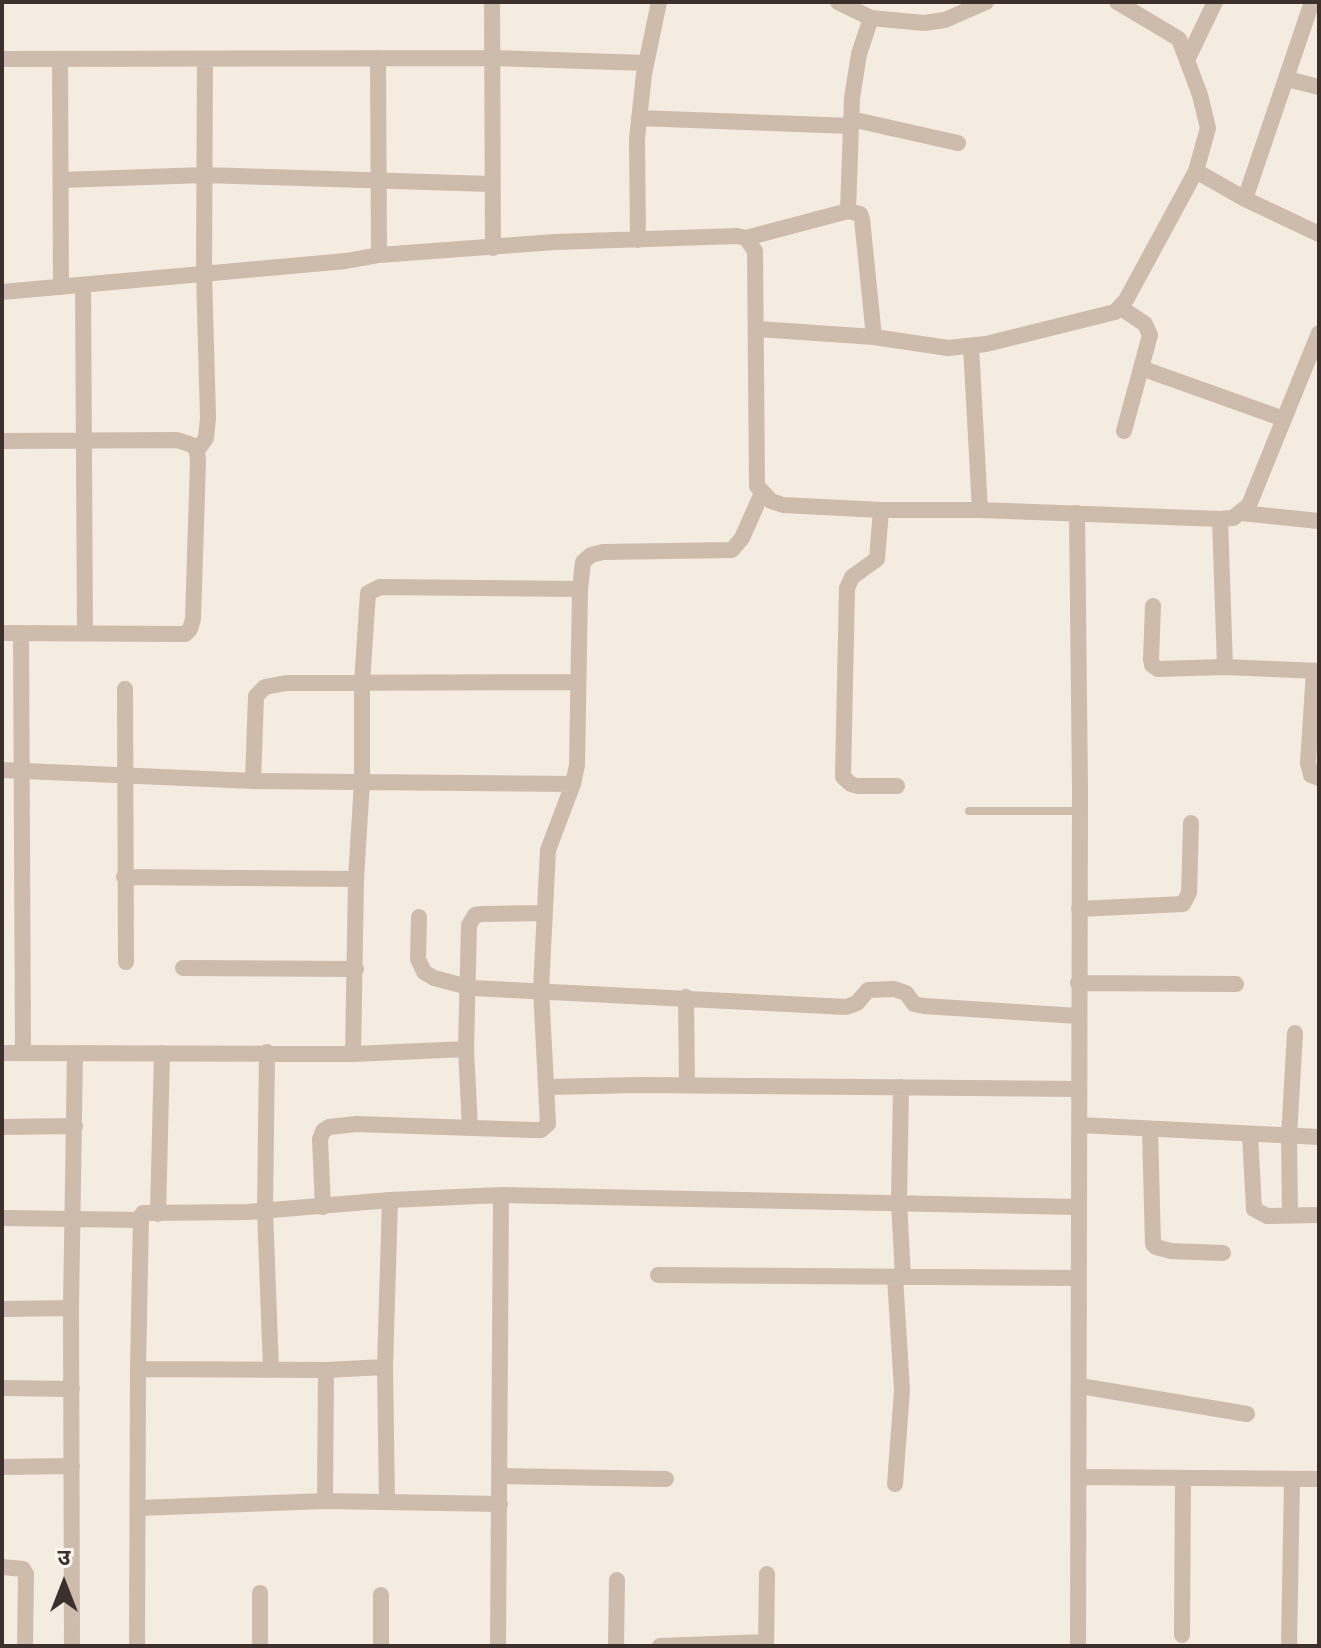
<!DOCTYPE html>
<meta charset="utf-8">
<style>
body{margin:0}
#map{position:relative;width:1321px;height:1648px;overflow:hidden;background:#f4ebe1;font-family:Overpass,"Noto Sans Devanagari",sans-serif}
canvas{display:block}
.frame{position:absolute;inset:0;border:4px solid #3b302b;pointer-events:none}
.north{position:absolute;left:24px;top:1544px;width:80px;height:80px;-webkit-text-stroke:6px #fbf5ee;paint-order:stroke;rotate:0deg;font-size:22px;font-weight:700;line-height:32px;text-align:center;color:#3b302b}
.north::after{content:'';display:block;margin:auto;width:28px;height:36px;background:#3b302b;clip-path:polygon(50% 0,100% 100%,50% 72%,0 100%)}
</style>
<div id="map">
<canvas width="1321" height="1648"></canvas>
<div class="frame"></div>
<div class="north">उ</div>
</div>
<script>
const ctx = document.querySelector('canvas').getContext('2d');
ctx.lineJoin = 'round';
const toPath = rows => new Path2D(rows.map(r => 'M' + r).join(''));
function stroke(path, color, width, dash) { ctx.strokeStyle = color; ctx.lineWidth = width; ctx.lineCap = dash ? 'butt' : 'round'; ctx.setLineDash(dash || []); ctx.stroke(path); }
const lane = toPath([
 [969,811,1080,811]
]);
const street = toPath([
 [492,2,493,248],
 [838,2,871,18,924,23,945,20,986,2],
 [1117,2,1179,39,1200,95,1208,128,1196,171,1245,199,1319,234],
 [378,58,379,255],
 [1188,58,1215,2],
 [2,59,493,58,646,63],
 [60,59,61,287],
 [1287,79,1319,87],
 [639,118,851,126],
 [851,119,958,143],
 [61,180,204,175,491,184],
 [1245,199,1312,2],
 [848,211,852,98,859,54,871,18],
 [746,238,848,211,860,214,862,219,874,337],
 [638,240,637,139,644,74,659,2],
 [83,285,85,633],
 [2,292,346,261,379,255,555,242,737,236,746,238,755,251,757,486,771,501,783,505,881,510,980,510,1220,519,1233,518,1249,505,1319,333],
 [1121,308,1145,324,1150,335,1124,431],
 [758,329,874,337,948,348,986,344,1115,312,1126,300,1196,171],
 [971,346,980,510],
 [1141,368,1284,419],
 [2,441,177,440,192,445,197,451,198,461,193,619,190,629,185,634,2,633],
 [197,451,206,438,208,418,204,273,205,60],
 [881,510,877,559,852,577,847,588,843,777,851,784,857,786,897,786],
 [1077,513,1080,790,1078,1646],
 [1241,513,1319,521],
 [1220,519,1225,667],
 [1153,606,1151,659,1152,665,1158,669,1225,667,1319,671],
 [21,633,23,1053],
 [1314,671,1308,763,1311,775,1319,778],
 [125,689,126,962],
 [2,770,253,781,573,784],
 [253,781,256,696,265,687,286,683,578,682],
 [124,877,356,879],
 [1079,909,1183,904,1189,893,1191,823],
 [419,917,418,959,424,972,434,978,472,988,846,1007,857,1003,868,990,894,989,906,993,914,1004,924,1006,1078,1016],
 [183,968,356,969],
 [1078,983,1236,984],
 [686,997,687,1085],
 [267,1052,265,1210,271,1370],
 [2,1053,353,1054,466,1049],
 [353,1054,356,879,362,782,362,683,368,593,380,587,580,589],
 [547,1087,640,1085,1079,1089],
 [901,1087,899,1202,903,1277],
 [1080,1125,1319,1137],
 [2,1127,75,1126],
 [470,1128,466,1049,469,925,475,915,482,914,544,913],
 [1150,1130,1153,1244,1156,1247,1171,1251,1223,1253],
 [1250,1134,1254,1209,1267,1216,1319,1215],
 [323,1207,320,1139,323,1131,329,1127,356,1124,532,1130,541,1130,548,1124,541,989,548,850,573,784,577,765,580,589,583,562,591,555,603,552,732,550,742,538,762,493],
 [158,1214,162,1053],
 [1290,1216,1289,1136,1295,1033],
 [2,1218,141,1220],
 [658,1275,1078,1278],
 [895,1277,902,1390,895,1484],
 [2,1309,71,1308],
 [138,1369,326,1370,385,1367],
 [1080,1386,1247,1414],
 [2,1388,72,1389],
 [2,1467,72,1466],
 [501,1476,666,1479],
 [1081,1477,1319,1479],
 [325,1501,326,1370],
 [387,1502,385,1367,390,1200],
 [138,1508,325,1501,500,1504],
 [2,1567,23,1569,26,1574,25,1646],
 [1182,1635,1183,1478],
 [72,1646,71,1308,75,1053],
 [137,1646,138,1369,141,1216,143,1213,248,1212,390,1200,501,1195,1078,1207],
 [260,1646,260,1593],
 [381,1646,381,1595],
 [498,1646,501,1195],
 [616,1646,617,1580],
 [660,1646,766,1642],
 [766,1646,767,1574],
 [1289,1646,1292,1480]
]);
stroke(lane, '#cdbbac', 8);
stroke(street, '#cdbbac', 16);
</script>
